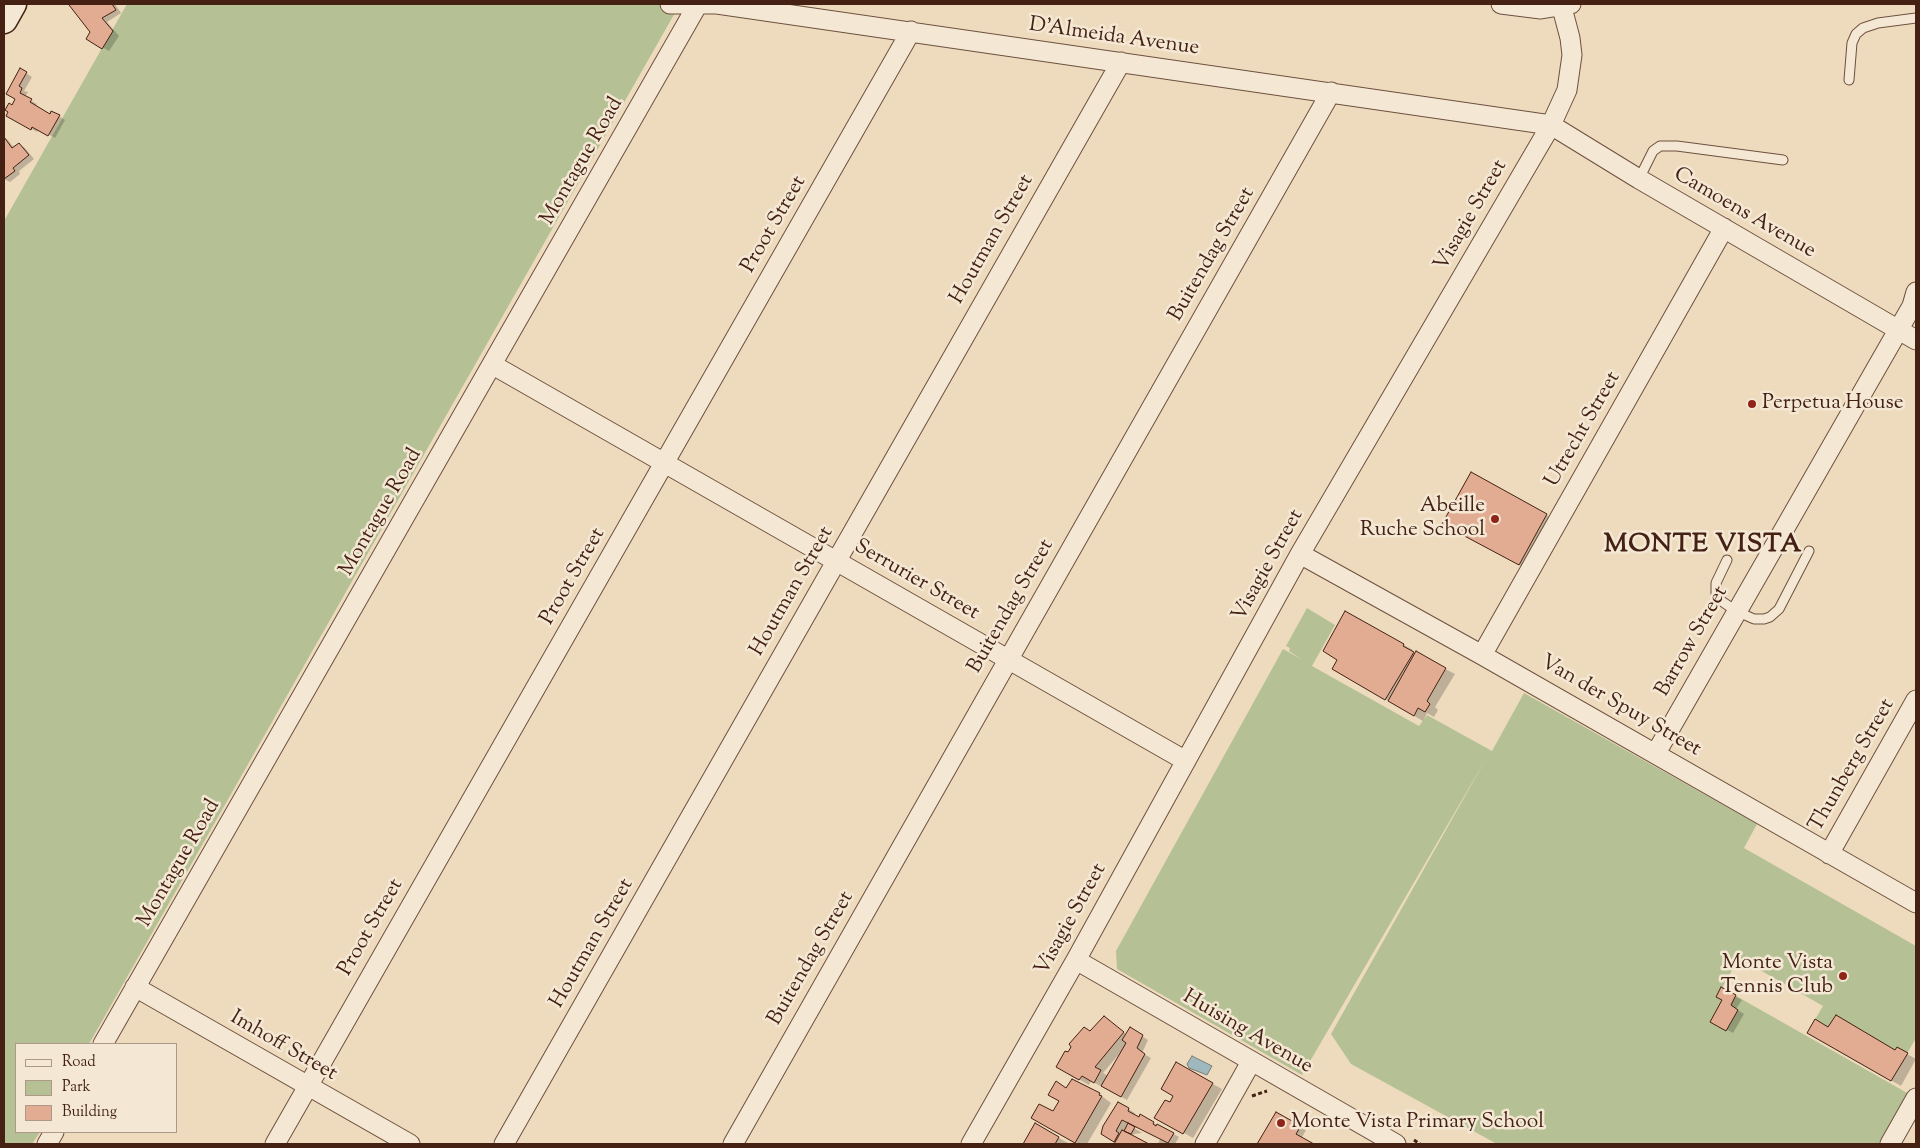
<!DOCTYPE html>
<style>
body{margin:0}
#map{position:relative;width:1920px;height:1148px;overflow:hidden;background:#eedbbe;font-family:"Sorts Mill Goudy",serif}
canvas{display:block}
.frame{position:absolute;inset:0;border:5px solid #442113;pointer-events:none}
.legend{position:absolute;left:15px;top:1043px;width:162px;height:90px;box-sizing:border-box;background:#f4e8d5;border:1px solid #ae9887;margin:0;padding:6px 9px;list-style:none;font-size:15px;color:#442113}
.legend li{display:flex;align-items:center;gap:10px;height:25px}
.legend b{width:25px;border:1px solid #ae9887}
</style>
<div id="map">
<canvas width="1920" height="1148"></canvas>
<div class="frame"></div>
<ul class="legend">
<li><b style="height:6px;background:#f4e8d5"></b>Road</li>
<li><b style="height:14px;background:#b5c194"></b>Park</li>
<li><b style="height:14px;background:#e1ac92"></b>Building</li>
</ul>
</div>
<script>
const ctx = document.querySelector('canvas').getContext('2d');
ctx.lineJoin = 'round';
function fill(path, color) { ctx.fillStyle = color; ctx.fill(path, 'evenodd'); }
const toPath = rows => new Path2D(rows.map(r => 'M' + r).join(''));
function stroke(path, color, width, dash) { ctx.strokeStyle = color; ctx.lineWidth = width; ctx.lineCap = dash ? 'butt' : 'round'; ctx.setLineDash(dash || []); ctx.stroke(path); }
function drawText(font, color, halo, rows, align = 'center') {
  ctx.font = font + ' "Sorts Mill Goudy",serif'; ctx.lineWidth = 5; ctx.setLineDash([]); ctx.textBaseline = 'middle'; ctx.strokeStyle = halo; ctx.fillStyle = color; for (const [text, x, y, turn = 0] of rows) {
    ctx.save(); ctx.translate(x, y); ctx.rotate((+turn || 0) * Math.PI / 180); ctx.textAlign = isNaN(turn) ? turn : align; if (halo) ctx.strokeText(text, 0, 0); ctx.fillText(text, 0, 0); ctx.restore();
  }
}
const green = toPath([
 [127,4,680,4,89,1044,16,1044,16,1132,40,1132,32,1144,4,1144,4,221],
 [1307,608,1335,625,1312,666,1419,726,1427,715,1492,751,1524,693,1757,824,1744,848,1916,946,1916,1038,1891,1081,1807,1033,1823,1006,1739,958,1722,988,1909,1094,1880,1144,1497,1144,1351,1064,1331,1034,1487,757,1302,1075,1117,969,1116,951,1283,649,1301,659,1289,651,1290,648,1286,646]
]);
const water = toPath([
 [1192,1056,1212,1066,1207,1075,1189,1068,1187,1064,1192,1056]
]);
const shadow = toPath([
 [73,4,115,4,121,13,107,22,119,36,109,51,88,39,92,32,71,5],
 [21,70,32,77,24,91,28,92,25,97,37,104,35,107,50,115,52,112,65,120,55,138,39,129,37,132,8,115,17,99],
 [4,137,8,140,14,148,19,144,25,148,34,159,19,171,20,174,10,182,4,179],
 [1546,515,1559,522,1532,572,1456,530],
 [1346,613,1413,650,1412,652,1455,674,1435,707,1438,710,1434,717,1427,713,1423,721,1334,669,1339,660],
 [1722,989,1742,1000,1736,1009,1744,1014,1733,1033,1711,1021,1723,1000],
 [1104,1018,1127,1035,1131,1029,1148,1040,1142,1053,1151,1058,1127,1100,1091,1081,1089,1085,1057,1067,1068,1054],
 [1120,1053,1121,1054,1108,1076,1103,1073],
 [1829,1028,1907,1054,1916,1059,1901,1086,1809,1033],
 [1176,1064,1222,1089,1193,1138,1156,1117,1171,1104,1174,1096],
 [1067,1089,1099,1094,1111,1103,1087,1144,1079,1144,1032,1118,1053,1113],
 [1118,1103,1135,1113,1134,1115,1139,1118,1141,1116,1179,1137,1175,1144,1158,1144,1160,1139,1130,1124,1129,1125,1142,1133,1134,1134,1132,1137,1146,1144,1116,1144,1117,1142,1102,1133],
 [1276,1114,1306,1130,1301,1139,1311,1144,1258,1144],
 [1035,1125,1068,1143,1067,1144,1024,1144]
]);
const building = toPath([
 [71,4,112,4,116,10,102,18,113,31,102,49,86,39,90,32,69,5,71,4],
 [20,68,27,72,19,86,22,88,20,93,32,99,30,102,50,114,51,111,60,115,48,136,32,127,31,130,6,116,8,112,5,110,9,103,12,105,15,99,6,94,20,68],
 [4,137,12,148,19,143,29,155,13,168,15,171,4,179,4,137],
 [1471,472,1547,514,1519,565,1442,524,1471,472],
 [1345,611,1404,644,1403,646,1414,652,1385,700,1332,669,1337,660,1323,651,1345,611],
 [1416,651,1446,668,1427,701,1430,704,1425,712,1418,708,1414,716,1388,701,1416,651],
 [1721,987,1736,995,1731,1005,1738,1010,1726,1031,1710,1022,1722,1000,1716,997,1721,987],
 [1836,1015,1895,1050,1897,1047,1908,1053,1891,1081,1807,1033,1815,1019,1828,1027,1836,1015],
 [1104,1016,1124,1032,1095,1067,1101,1070,1094,1083,1082,1076,1079,1080,1056,1067,1065,1051,1068,1052,1071,1047,1069,1044,1084,1027,1090,1031,1104,1016],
 [1130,1027,1143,1035,1137,1048,1145,1054,1121,1097,1101,1086,1126,1043,1122,1040,1130,1027],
 [1176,1062,1213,1083,1183,1134,1154,1118,1165,1100,1170,1102,1173,1096,1161,1089,1176,1062],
 [1072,1079,1100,1093,1099,1095,1102,1096,1075,1143,1031,1118,1039,1104,1053,1111,1059,1101,1048,1095,1056,1081,1066,1088,1072,1079],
 [1118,1102,1129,1108,1128,1111,1139,1117,1140,1114,1154,1122,1153,1124,1156,1126,1157,1124,1174,1133,1168,1143,1122,1120,1116,1131,1119,1133,1114,1142,1101,1134,1103,1126,1118,1102],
 [1276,1112,1301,1126,1296,1134,1314,1144,1257,1144,1276,1112],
 [1035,1123,1059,1137,1055,1144,1023,1144,1035,1123],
 [1128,1123,1135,1127,1131,1134,1124,1131,1128,1123],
 [1122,1130,1132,1135,1149,1144,1114,1144,1122,1130]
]);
const path = toPath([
 [1252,1096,1267,1091],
 [1414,1140,1420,1144]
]);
const lane = toPath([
 [1849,80,1852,43,1856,34,1863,28,1878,23,1916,18],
 [1639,179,1653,151,1660,146,1677,146,1783,160],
 [1727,560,1716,583,1716,593,1720,600,1736,611,1754,619,1764,619,1770,617,1779,609,1809,551]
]);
const street = toPath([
 [670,4,717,4,1551,125,1639,179,1916,340],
 [1501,4,1541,9,1571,4],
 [493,365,1186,761],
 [1300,554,1482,655,1916,903],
 [1482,655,1724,228],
 [1656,753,1912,306,1916,292],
 [1829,854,1916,700],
 [1076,960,1396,1144],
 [135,987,410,1144],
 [103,1044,698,4],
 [47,1144,54,1132],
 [275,1144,911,31],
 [504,1144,1121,62],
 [733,1144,1331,92],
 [971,1144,1076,960,1300,554,1551,125,1567,90,1572,55,1570,38,1561,4],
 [1205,1144,1251,1062],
 [1890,1144,1916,1098]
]);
const secondary = toPath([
 [4,20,13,4]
]);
const markers = [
 [1752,404,5,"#8f2418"],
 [1495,519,5,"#8f2418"],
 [1843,976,5,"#8f2418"],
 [1281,1123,5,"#8f2418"]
];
const streetNames = [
 ["D'Almeida Avenue",1114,38,8],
 ["Montague Road",583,162,-60],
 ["Camoens Avenue",1744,214,30],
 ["Visagie Street",1472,216,-60],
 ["Proot Street",775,225,-60],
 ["Houtman Street",993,240,-60],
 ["Buitendag Street",1213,255,-60],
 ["Utrecht Street",1584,430,-60],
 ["Montague Road",382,513,-60],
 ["Visagie Street",1269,566,-61],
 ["Proot Street",574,577,-60],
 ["Serrurier Street",916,581,30],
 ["Houtman Street",793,592,-60],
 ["Buitendag Street",1012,607,-60],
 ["Barrow Street",1693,642,-60],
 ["Van der Spuy Street",1620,707,30],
 ["Thunberg Street",1853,766,-60],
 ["Montague Road",180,864,-60],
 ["Visagie Street",1072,920,-61],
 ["Proot Street",372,928,-60],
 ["Houtman Street",593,944,-60],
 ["Buitendag Street",812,959,-60],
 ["Huising Avenue",1247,1033,30],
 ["Imhoff Street",283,1047,30]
];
const poiNames = [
 ["Perpetua House",1762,404],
 ["Abeille",1485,507,"right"],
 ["Ruche School",1485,531,"right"],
 ["Monte Vista",1833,964,"right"],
 ["Tennis Club",1833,988,"right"],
 ["Monte Vista Primary School",1291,1123]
];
const districtNames = [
 ["MONTE VISTA",1703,547]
];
fill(green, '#b5c194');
fill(water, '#9fb8bd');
stroke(water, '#7b7c79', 1);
fill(shadow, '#0003');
fill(building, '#e1ac92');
stroke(building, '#442113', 1);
stroke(lane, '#6e503e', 11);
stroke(street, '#6e503e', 21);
stroke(secondary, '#442113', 29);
stroke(path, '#442113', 3, [4, 2.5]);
stroke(lane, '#f4e8d5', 9);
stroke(street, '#f4e8d5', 19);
stroke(secondary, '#f4e8d5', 26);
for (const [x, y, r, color] of markers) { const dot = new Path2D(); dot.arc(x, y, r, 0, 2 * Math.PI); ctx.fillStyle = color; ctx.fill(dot); stroke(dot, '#f4e8d5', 2); }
drawText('21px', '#442113', '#f4e8d5', streetNames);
drawText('21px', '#442113', '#f4e8d5', poiNames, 'left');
ctx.letterSpacing = '1px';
drawText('bold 26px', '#442113', '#f4e8d5', districtNames);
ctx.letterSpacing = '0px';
</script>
